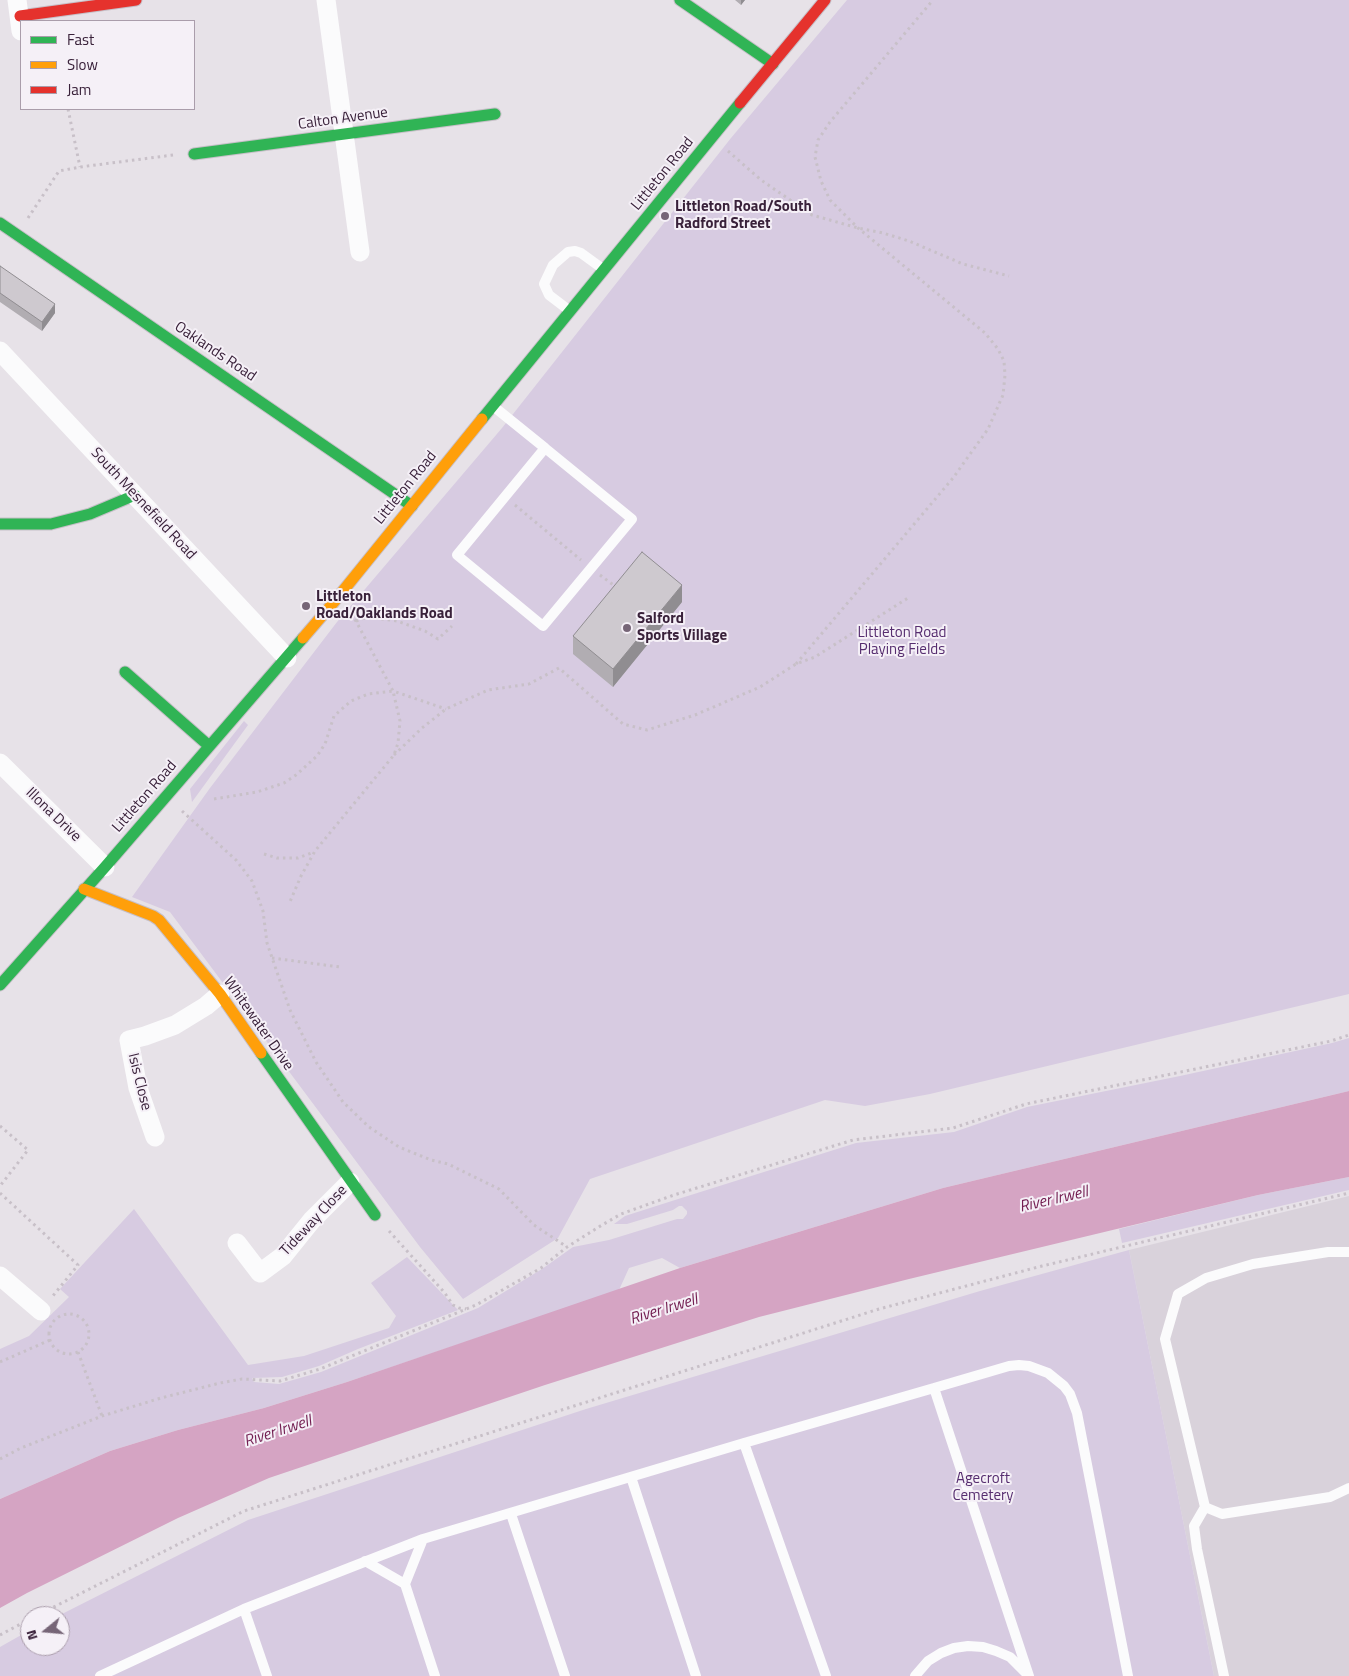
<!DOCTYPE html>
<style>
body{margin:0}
#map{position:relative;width:1349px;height:1676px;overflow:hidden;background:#e7e2e8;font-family:"Titillium Web",sans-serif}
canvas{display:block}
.legend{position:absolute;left:20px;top:20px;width:175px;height:90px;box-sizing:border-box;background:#f5f0f7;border:1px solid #aa9dab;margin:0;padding:6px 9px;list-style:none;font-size:15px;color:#39213a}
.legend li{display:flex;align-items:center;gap:10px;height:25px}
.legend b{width:25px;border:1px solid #aa9dab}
.north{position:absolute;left:20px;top:1606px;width:50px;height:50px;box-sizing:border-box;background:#f5f0f7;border:1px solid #aa9dab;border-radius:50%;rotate:253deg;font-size:14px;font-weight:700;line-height:20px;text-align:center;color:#39213a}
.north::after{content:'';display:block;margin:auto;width:18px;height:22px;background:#766577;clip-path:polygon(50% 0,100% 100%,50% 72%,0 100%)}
</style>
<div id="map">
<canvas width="1349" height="1676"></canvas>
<ul class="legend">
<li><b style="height:6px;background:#30b455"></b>Fast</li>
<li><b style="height:6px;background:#ff9f0a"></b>Slow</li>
<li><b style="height:6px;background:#e5322d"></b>Jam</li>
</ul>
<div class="north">N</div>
</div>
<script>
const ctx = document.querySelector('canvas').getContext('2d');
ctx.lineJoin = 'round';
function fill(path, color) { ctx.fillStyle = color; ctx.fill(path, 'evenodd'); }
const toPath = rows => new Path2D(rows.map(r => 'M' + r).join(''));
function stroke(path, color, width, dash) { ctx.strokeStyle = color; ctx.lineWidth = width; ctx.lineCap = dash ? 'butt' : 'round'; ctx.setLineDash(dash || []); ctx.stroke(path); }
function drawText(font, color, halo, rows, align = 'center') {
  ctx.font = font + ' "Titillium Web",sans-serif'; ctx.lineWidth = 4; ctx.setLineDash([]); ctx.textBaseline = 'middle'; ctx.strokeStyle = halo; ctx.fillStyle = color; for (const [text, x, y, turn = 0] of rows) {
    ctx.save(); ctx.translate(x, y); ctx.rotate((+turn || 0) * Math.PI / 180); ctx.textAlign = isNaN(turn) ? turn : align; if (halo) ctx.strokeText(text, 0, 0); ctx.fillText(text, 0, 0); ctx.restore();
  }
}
const built = toPath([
 [1349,1196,1349,1676,1214,1676,1129,1250]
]);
const green = toPath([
 [847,0,1349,0,1349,994,930,1094,865,1106,825,1100,590,1179,558,1238,463,1299,420,1247,170,912,132,897,210,788,337,622,502,428,731,138],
 [244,721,248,725,192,802,190,789],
 [1349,1038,1349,1091,943,1188,680,1268,662,1258,629,1268,619,1290,347,1382,264,1408,178,1430,110,1451,0,1499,0,1349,29,1336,69,1297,60,1289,134,1209,248,1365,304,1356,389,1328,396,1316,371,1283,407,1257,458,1310,358,1349,319,1366,282,1377,252,1378,254,1382,279,1384,321,1372,478,1308,542,1269,573,1247,609,1240,677,1219,683,1219,687,1214,687,1211,682,1206,679,1206,673,1210,627,1224,614,1224,625,1216,675,1200,856,1143,954,1132,1027,1107,1180,1076,1332,1043],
 [1349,1177,1349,1190,1122,1243,1119,1229,1258,1195],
 [1129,1250,1214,1676,0,1676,0,1647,30,1630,30,1646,60,1646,60,1616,58,1616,248,1520,586,1409,980,1291]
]);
const water = toPath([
 [1349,1091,1349,1177,1258,1195,909,1279,759,1317,545,1385,269,1478,178,1518,27,1593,0,1608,0,1499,110,1451,178,1430,264,1408,347,1382,680,1268,943,1188]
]);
const path = toPath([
 [68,109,80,167],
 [728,151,761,180,812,215,858,228,883,233,909,241,963,264,1009,276],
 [28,218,59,171,80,167,173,155],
 [515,505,581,560],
 [600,575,616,587],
 [350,615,356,621,393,691,446,709],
 [356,621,368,617,397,621,425,631,438,639,452,626],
 [796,664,953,478,988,429,1003,395,1005,375,1004,361,998,349,985,333,858,228,830,200,821,181,815,157,818,140,830,122,933,0],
 [394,755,422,728,446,709,488,690,529,684,559,668,623,724,647,730,695,715,760,687,796,664,815,657,908,598],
 [214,799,257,792,284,783,296,775,317,756,325,744,334,716,351,701,368,694,393,691,400,721,398,743,394,755,315,851,301,876,289,904],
 [182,811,236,860,252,881,263,911,267,943,290,1010,316,1062,343,1102,369,1127,399,1147,431,1160,448,1164,499,1189,534,1225,567,1247],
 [264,854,277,858,298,858,314,852],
 [272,958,340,967],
 [0,1126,28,1150,0,1186],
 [0,1193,78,1265,52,1297],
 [389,1231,444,1292,453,1305,459,1308,466,1309],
 '49 1334a20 20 0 1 1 40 0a20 20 0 1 1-40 0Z',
 [78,1352,102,1416],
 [0,1362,50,1340],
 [0,1459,21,1448,102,1416,161,1398,220,1383,242,1379,280,1381,320,1369,476,1305,541,1268,567,1247,602,1225,621,1214,674,1195,853,1140,953,1128,1026,1104,1331,1041,1349,1035],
 [36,1616,244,1511,879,1309,1042,1266,1349,1193],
 [0,1635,30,1619]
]);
const lane = toPath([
 [570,311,549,295,544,284,553,265,568,252,575,251,581,253,603,269],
 [493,406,545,448],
 [545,448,632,519,543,626,457,555,545,448],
 [1349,1252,1328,1252,1253,1264,1206,1278,1178,1294,1165,1339,1205,1507,1222,1514,1330,1497,1349,1488],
 [934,1388,1009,1366,1019,1365,1029,1366,1048,1373,1064,1386,1070,1394,1077,1413,1128,1676],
 [744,1443,826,1676],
 [631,1477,696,1676],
 [1205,1507,1194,1526,1197,1549,1224,1676],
 [511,1514,565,1676],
 [365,1561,405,1584,435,1676],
 [405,1584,423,1539],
 [244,1609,267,1676],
 [100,1676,244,1609,423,1539,744,1443,934,1388,1029,1676],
 [915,1676,928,1661,941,1653,954,1648,968,1646,983,1647,996,1651,1010,1657,1027,1674]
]);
const street = toPath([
 [17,0,21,31],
 [326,0,360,252],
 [0,351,287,658],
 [0,763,105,867],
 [155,1137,138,1088,129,1040,145,1036,175,1025,206,1006,220,994],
 [237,1243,260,1273,283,1256,312,1220,350,1182],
 [0,1276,41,1311]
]);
const fast = toPath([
 [680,0,773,64],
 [194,154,495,114],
 [0,223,412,506],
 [482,419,740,103],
 [0,524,51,524,90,514,135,495],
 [125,672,208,745],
 [0,985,105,867,303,638],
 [261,1053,375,1215]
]);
const slow = toPath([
 [303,638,334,602,482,419],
 [84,889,153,916,159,920,220,994,261,1053]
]);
const jam = toPath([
 [20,16,136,0],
 [740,103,825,0]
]);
const wall = toPath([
 [735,0,745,0,741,5],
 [0,266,55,313,42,331,0,302],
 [682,602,613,687,573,654,573,636]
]);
const shadedWall = toPath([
 [741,0,745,0,741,5],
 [55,304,55,313,42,331,42,322],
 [682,585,682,602,613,687,613,669]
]);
const building = toPath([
 [0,266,55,304,42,322,0,293,0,266],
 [642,552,682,585,613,669,573,636,642,552]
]);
const markers = [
 [665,216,5,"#766577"],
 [306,606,5,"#766577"],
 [627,628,5,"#766577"]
];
const streetNames = [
 ["Calton Avenue",343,119,-8],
 ["Littleton Road",663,174,-51],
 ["Oaklands Road",215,352,34],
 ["Littleton Road",406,488,-51],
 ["South Mesnefield Road",143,504,47],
 ["Littleton Road",145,797,-49],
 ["Illona Drive",53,815,44],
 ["Whitewater Drive",258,1024,55],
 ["Isis Close",139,1082,76],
 ["Tideway Close",314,1221,-47]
];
const poiNames = [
 ["Littleton Road/South",675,207],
 ["Radford Street",675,224],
 ["Littleton",316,597],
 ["Road/Oaklands Road",316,614],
 ["Salford",637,619],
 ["Sports Village",637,636]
];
const parkNames = [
 ["Littleton Road",902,633],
 ["Playing Fields",902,650],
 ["Agecroft",983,1479],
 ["Cemetery",983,1496]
];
const waterNames = [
 ["River Irwell",1054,1200,-13],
 ["River Irwell",664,1310,-17],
 ["River Irwell",278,1432,-18]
];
fill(built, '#d9d2db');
fill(green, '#d7cbe1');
fill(water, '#d5a4c3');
stroke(fast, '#c6bfc7', 13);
stroke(slow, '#c6bfc7', 13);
stroke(jam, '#c6bfc7', 13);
stroke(path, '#c8c0c8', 3, [2.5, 4]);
stroke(lane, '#fbfbfc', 10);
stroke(street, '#fbfbfc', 19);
stroke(fast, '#30b455', 11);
stroke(slow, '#ff9f0a', 11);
stroke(jam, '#e5322d', 11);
fill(wall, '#b1adb2');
fill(shadedWall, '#908d91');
fill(building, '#cec9cf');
stroke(building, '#908d91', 1);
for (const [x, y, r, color] of markers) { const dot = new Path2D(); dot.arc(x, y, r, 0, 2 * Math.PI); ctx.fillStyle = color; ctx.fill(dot); stroke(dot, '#f5f0f7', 2); }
drawText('15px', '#39213a', '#f5f0f7', streetNames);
drawText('bold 15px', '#39213a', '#f5f0f7', poiNames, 'left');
drawText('15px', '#562d6f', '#f5f0f7', parkNames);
drawText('italic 16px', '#731e51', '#f5f0f7', waterNames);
</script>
